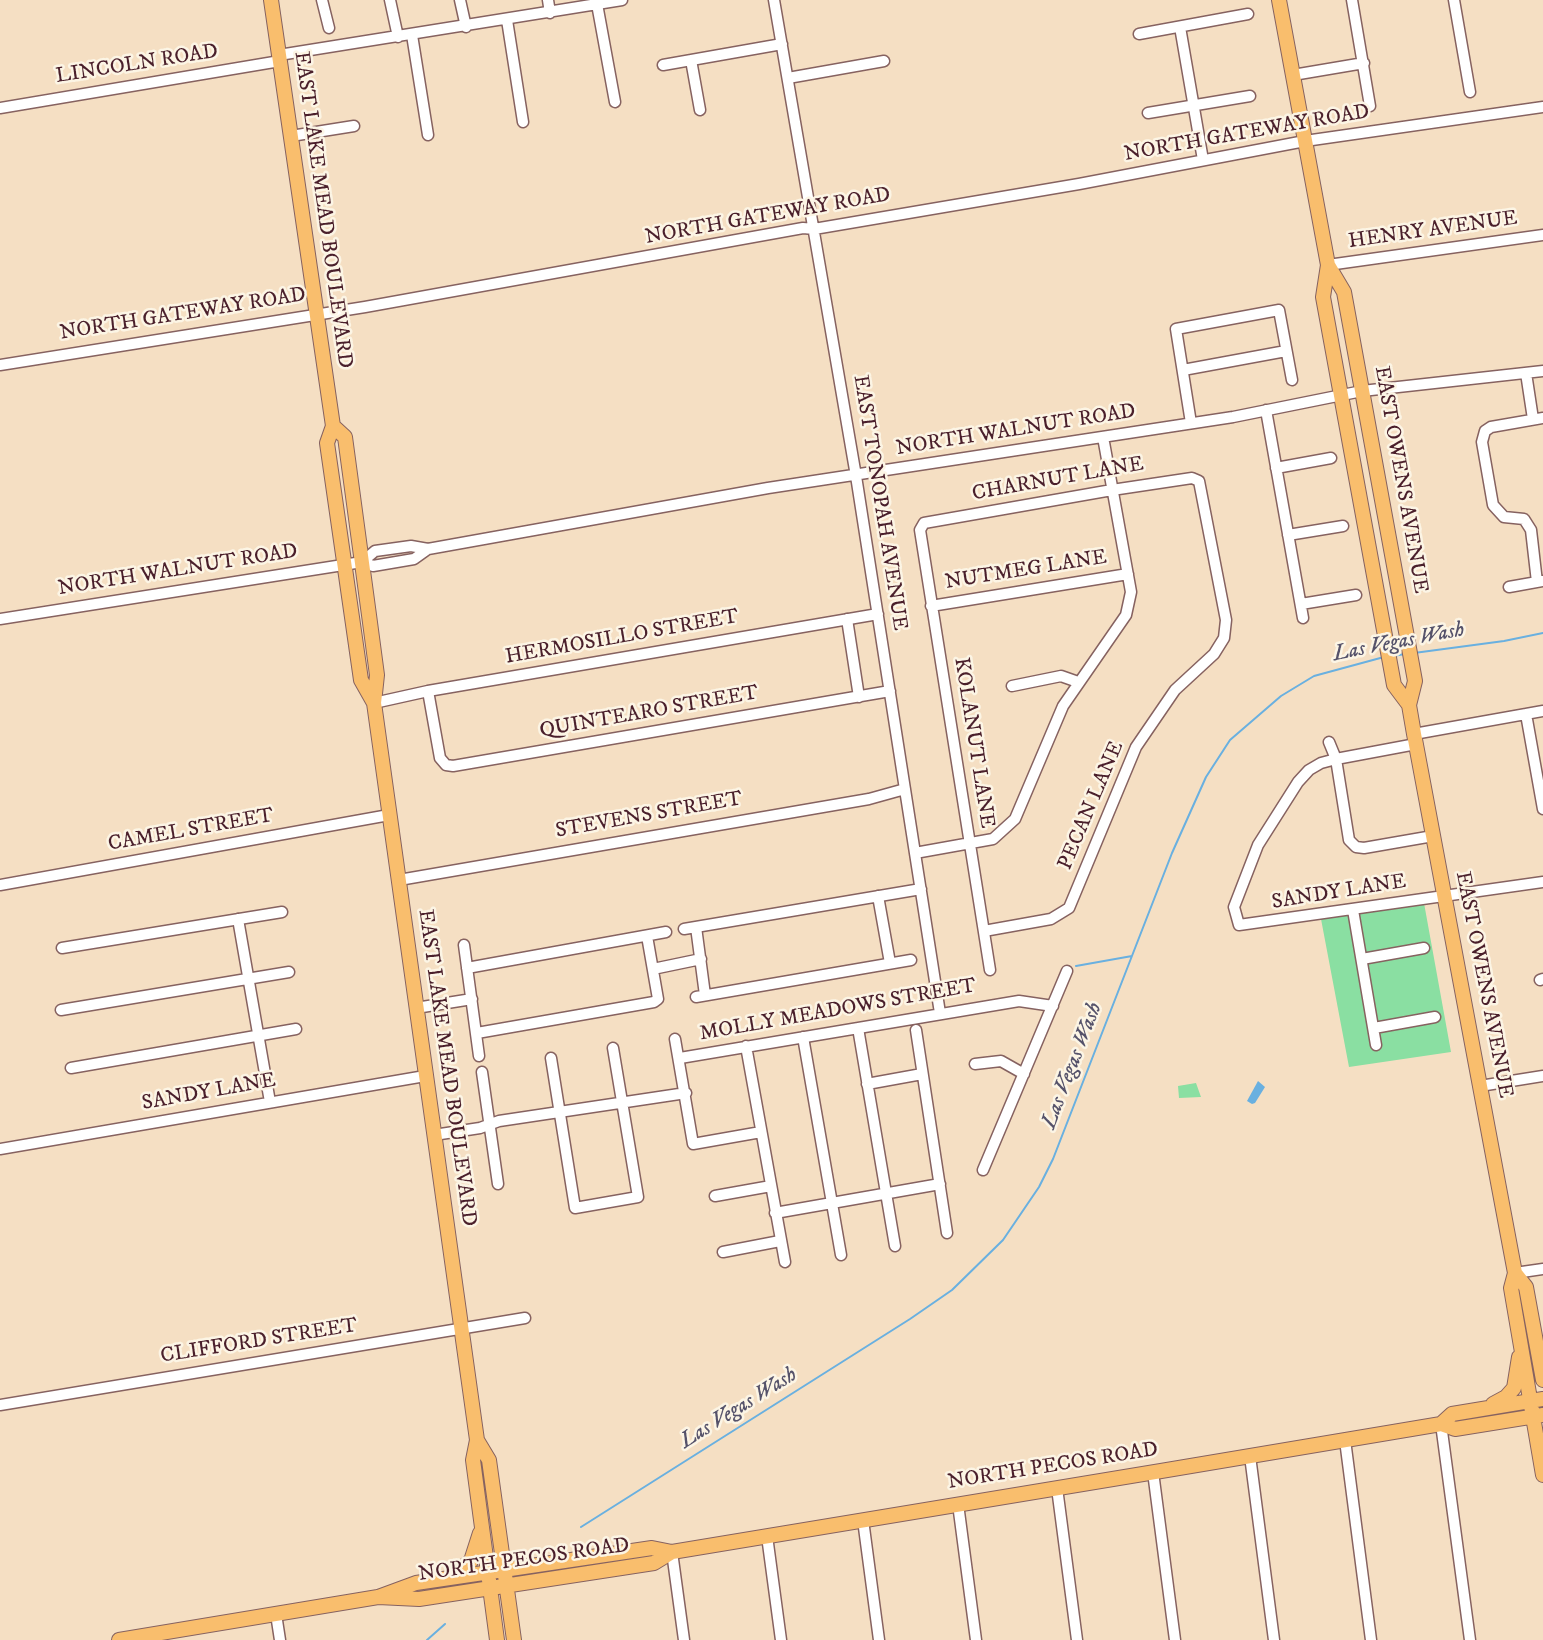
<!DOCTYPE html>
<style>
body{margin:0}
canvas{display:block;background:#f5dfc3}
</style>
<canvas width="1543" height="1640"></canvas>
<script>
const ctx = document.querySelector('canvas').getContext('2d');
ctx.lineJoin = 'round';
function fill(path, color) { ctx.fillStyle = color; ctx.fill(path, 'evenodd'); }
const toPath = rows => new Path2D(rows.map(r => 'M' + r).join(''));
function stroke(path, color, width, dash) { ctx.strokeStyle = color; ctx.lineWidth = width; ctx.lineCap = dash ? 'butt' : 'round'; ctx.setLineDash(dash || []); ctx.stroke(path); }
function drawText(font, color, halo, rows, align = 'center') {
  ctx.font = font + ' "IM FELL DW Pica",serif'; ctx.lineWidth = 5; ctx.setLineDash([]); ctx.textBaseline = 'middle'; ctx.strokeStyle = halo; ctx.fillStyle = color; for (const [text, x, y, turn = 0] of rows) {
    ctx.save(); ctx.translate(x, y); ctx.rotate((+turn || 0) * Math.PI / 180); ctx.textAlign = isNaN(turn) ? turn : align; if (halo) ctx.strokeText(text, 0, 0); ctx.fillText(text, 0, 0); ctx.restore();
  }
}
const green = toPath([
 [1424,903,1451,1052,1349,1067,1321,919],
 [1196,1083,1201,1097,1179,1098,1178,1086]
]);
const water = toPath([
 [1258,1081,1265,1087,1255,1103,1252,1104,1247,1101]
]);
const stream = toPath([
 [1414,653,1504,641,1543,633],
 [1393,656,1405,654],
 [1076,966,1132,956],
 [581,1527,910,1319,952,1290,1003,1240,1039,1187,1053,1159,1172,853,1206,777,1230,740,1281,696,1314,676,1384,657],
 [427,1640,445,1624]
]);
const minor = toPath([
 [322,0,329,28],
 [390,0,398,37],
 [460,0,466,27],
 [548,0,550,13],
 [774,0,856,476,940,1013],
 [1352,0,1370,106],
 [1454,0,1470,92],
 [597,4,615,102],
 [507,20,523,122],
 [1180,27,1203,160],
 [1139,34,1248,14],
 [412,35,428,135],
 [279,55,622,0],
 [691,60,700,110],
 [663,65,782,44],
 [1293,75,1364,63],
 [788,78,884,61],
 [0,108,280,61],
 [1148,113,1250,96],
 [291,136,354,126],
 [1328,265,1543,235],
 [0,365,365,307,803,228,814,229,1079,184,1305,141,1543,107],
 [1183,370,1286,351],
 [1526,373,1533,419],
 [1266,410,1303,618],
 [1191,423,1176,329,1279,310,1292,380],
 [1276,468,1331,458],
 [1288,535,1343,526],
 [362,562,375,551,411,546,428,549,768,488,1233,417,1362,391,1543,371],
 [1537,582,1531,530,1524,519,1504,517,1493,505,1482,442,1485,431,1491,427,1543,418],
 [1509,587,1543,581],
 [1301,604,1356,595],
 [931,606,1128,574],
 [0,619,362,562,373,566,414,559,428,549],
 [847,619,859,697],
 [1012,686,1061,676,1078,682],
 [428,691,440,758,446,765,453,766,890,691],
 [374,703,428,691,878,614],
 [1526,714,1543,809],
 [1414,734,1543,711],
 [1329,742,1336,759,1349,840,1356,847,1364,848,1433,836],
 [1416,744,1336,759,1321,763,1309,770,1298,782,1258,845,1234,907,1239,925,1543,882],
 [915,853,993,839,1015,819,1063,706,1126,615,1131,592,1103,437],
 [399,880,869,799,905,789],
 [0,885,389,815],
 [878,896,890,963],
 [1353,910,1376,1045],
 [238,919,270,1102],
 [696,927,705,995],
 [684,929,921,889],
 [984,931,1051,919,1069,908,1136,747,1175,690,1214,654,1224,638,1226,620,1199,481,1192,478,1112,490,924,523,920,530,990,970],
 [464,945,479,1056],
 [62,948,282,912],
 [1362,959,1424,948],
 [467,968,666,932],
 [653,969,701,959],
 [1540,980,1543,979],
 [696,997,911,960],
 [416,1008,472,999],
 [61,1010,289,972],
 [858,1028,895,1246],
 [1374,1028,1435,1017],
 [916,1030,947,1233],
 [477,1033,654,1002,658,999,647,936],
 [803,1037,841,1255],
 [675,1039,693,1144,761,1132],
 [746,1046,785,1262],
 [551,1058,575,1208,638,1197,613,1048],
 [680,1058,1019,1001,1053,1006],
 [975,1064,1001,1061,1024,1074],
 [71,1068,296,1029],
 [482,1072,498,1184],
 [867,1084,922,1074],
 [1480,1086,1543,1076],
 [434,1135,480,1128,499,1121,686,1093],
 [0,1149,425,1076],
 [983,1170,1067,971],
 [715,1196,771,1186],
 [775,1213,940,1184],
 [723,1252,780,1241],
 [1515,1273,1543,1269],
 [0,1405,525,1318],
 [1441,1424,1470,1640],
 [1345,1440,1371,1640],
 [1250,1456,1274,1640],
 [1153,1472,1175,1640],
 [1057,1488,1077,1640],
 [958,1504,976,1640],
 [863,1520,879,1640],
 [767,1536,781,1640],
 [672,1552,684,1640],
 [276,1614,280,1640]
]);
const major = toPath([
 [271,0,333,426,327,443,361,680,374,703],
 [1279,0,1328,265,1323,297,1394,685,1409,705,1414,734,1515,1273,1511,1288,1543,1475],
 [1328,265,1344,292,1397,582,1415,681,1409,705],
 [333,426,345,437,369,615,377,675,374,703,477,1440,473,1460,497,1640],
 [1515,1273,1526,1287,1543,1380],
 [1493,1404,1506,1397,1514,1388,1519,1357],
 [1441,1424,1452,1414,1543,1399],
 [477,1440,489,1460,514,1640],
 [452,1575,471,1561,480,1533],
 [378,1597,419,1599,654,1563,672,1552,1161,1471,1441,1424,1455,1429,1543,1415],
 [119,1640,378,1597,416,1583,652,1548,672,1552]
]);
const streetNames = [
 ["LINCOLN ROAD",137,65,-9],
 ["NORTH GATEWAY ROAD",1247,134,-10],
 ["EAST LAKE MEAD BOULEVARD",322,210,82],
 ["NORTH GATEWAY ROAD",768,217,-10],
 ["HENRY AVENUE",1433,231,-8],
 ["NORTH GATEWAY ROAD",183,315,-9],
 ["NORTH WALNUT ROAD",1016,431,-9],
 ["CHARNUT LANE",1058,480,-10],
 ["EAST OWENS AVENUE",1400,480,80],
 ["EAST TONOPAH AVENUE",879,503,81],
 ["NORTH WALNUT ROAD",178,571,-9],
 ["NUTMEG LANE",1026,571,-9],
 ["HERMOSILLO STREET",622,638,-10],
 ["QUINTEARO STREET",649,713,-10],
 ["KOLANUT LANE",973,743,81],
 ["PECAN LANE",1092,806,-67],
 ["STEVENS STREET",649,816,-10],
 ["CAMEL STREET",191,831,-10],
 ["SANDY LANE",1339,893,-9],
 ["EAST OWENS AVENUE",1483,985,79],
 ["MOLLY MEADOWS STREET",838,1011,-10],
 ["EAST LAKE MEAD BOULEVARD",446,1068,82],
 ["SANDY LANE",209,1093,-10],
 ["CLIFFORD STREET",259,1342,-9],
 ["NORTH PECOS ROAD",1053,1467,-9],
 ["NORTH PECOS ROAD",524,1561,-8]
];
const waterNames = [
 ["Las Vegas Wash",1399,643,-11],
 ["Las Vegas Wash",1073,1066,-69],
 ["Las Vegas Wash",739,1409,-32]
];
fill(green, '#8adfa2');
fill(water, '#69b0e0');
stroke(stream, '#69b0e0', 2);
stroke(minor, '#866260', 13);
stroke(major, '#866260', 16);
stroke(minor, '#fff', 10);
stroke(major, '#f9be6d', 14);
drawText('21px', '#4a1f2b', '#fcf5e5', streetNames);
drawText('italic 22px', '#55526a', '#fcf5e5', waterNames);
</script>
